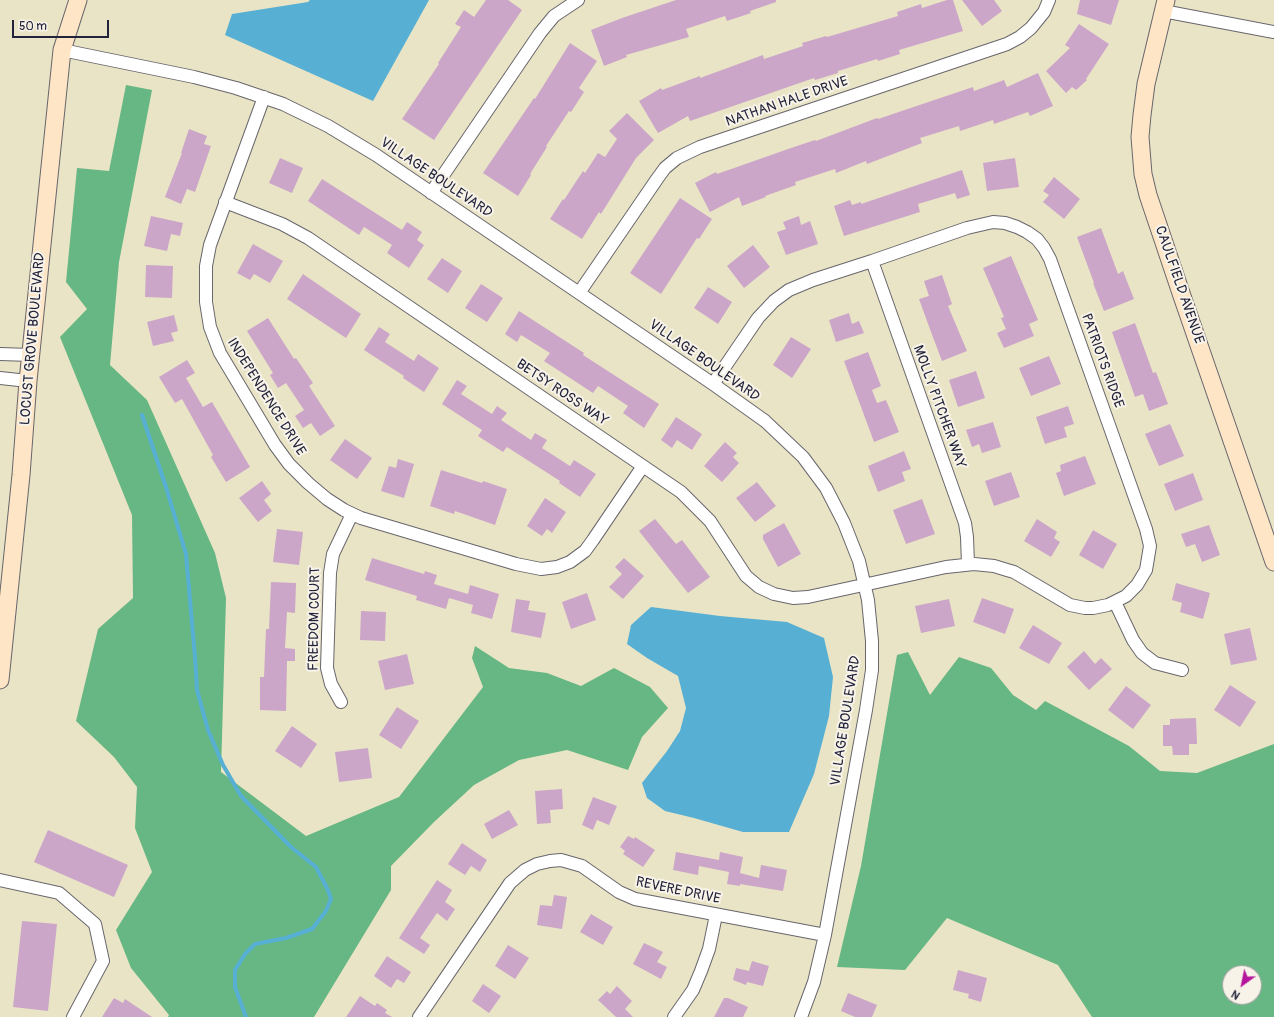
<!DOCTYPE html>
<style>
body{margin:0}
#map{position:relative;width:1274px;height:1017px;overflow:hidden;background:#eae4c6;font-family:Pangolin,sans-serif}
canvas{display:block}
.north{position:absolute;left:1222px;top:965px;width:40px;height:40px;box-sizing:border-box;background:#f7f3e8;border:1px solid #a29fa3;border-radius:50%;rotate:213deg;font-size:11px;font-weight:700;line-height:16px;text-align:center;color:#22223b}
.north::after{content:'';display:block;margin:auto;width:14px;height:18px;background:#b5179e;clip-path:polygon(50% 0,100% 100%,50% 72%,0 100%)}
.scale{position:absolute;left:12px;top:20px;width:97px;height:18px;box-sizing:border-box;border:2px solid #22223b;border-top:0;padding-left:5px;font-size:12px;line-height:14px;white-space:nowrap;color:#22223b;-webkit-text-stroke:3px #f7f3e8;paint-order:stroke}
</style>
<div id="map">
<canvas width="1274" height="1017"></canvas>
<div class="north">N</div>
<div class="scale">50 m</div>
</div>
<script>
const ctx = document.querySelector('canvas').getContext('2d');
ctx.lineJoin = 'round';
function fill(path, color) { ctx.fillStyle = color; ctx.fill(path, 'evenodd'); }
const toPath = rows => new Path2D(rows.map(r => 'M' + r).join(''));
function stroke(path, color, width, dash) { ctx.strokeStyle = color; ctx.lineWidth = width; ctx.lineCap = dash ? 'butt' : 'round'; ctx.setLineDash(dash || []); ctx.stroke(path); }
function drawText(font, color, halo, rows, align = 'center') {
  ctx.font = font + ' Pangolin,sans-serif'; ctx.lineWidth = 4; ctx.setLineDash([]); ctx.textBaseline = 'middle'; ctx.strokeStyle = halo; ctx.fillStyle = color; for (const [text, x, y, turn = 0] of rows) {
    ctx.save(); ctx.translate(x, y); ctx.rotate((+turn || 0) * Math.PI / 180); ctx.textAlign = isNaN(turn) ? turn : align; if (halo) ctx.strokeText(text, 0, 0); ctx.fillText(text, 0, 0); ctx.restore();
  }
}
const forest = toPath([
 [126,85,152,90,119,262,110,365,147,400,215,553,226,598,221,772,306,836,399,797,483,687,472,658,475,646,509,668,547,673,581,686,614,668,650,687,668,708,642,737,628,770,567,750,519,760,474,785,434,822,391,866,391,890,314,1017,168,1017,169,1015,131,968,116,930,152,872,135,828,137,787,114,757,76,721,98,629,133,598,132,515,60,337,87,309,66,282,77,168,109,171],
 [908,652,930,695,959,657,991,668,1013,695,1036,710,1045,701,1129,746,1160,771,1197,773,1274,744,1274,1017,1092,1017,1058,965,947,918,905,970,837,967,861,866,897,655],
 [1230,973,1254,973,1254,997,1230,997]
]);
const water = toPath([
 [310,0,429,0,373,101,225,35,232,14,308,2],
 [651,607,720,616,787,622,824,638,833,677,829,716,814,774,789,832,743,832,694,818,665,811,647,798,642,783,667,751,680,731,686,708,678,676,647,658,627,644,631,625]
]);
const stream = toPath([
 [142,415,166,487,186,554,195,657,197,690,208,730,223,765,241,796,291,847,316,867,328,890,331,899,326,911,312,929,286,938,255,944,245,954,235,970,235,987,246,1017]
]);
const building = toPath([
 [486,0,508,0,522,10,434,140,402,119,439,64,438,63,461,27,455,24,464,10,474,17],
 [676,0,776,0,776,2,750,11,751,13,727,21,725,16,686,29,689,37,626,55,627,57,604,66,591,30,622,18],
 [947,0,953,0,963,31,899,50,900,54,878,61,877,59,838,71,838,73,815,80,814,78,690,121,688,116,658,133,639,101,661,88,662,90,700,76,700,78,763,55,764,59,803,46,802,43,826,36,827,37,898,16,897,12,921,4,922,8],
 [962,0,994,0,1002,11,982,26],
 [1080,0,1119,0,1111,25,1077,14],
 [1079,24,1109,44,1086,79,1087,80,1076,90,1072,87,1066,93,1046,71,1070,48,1065,45],
 [570,43,597,61,579,88,584,92,571,112,569,111,546,146,547,147,530,174,531,175,518,196,483,173,534,98,535,99],
 [1038,73,1053,106,1030,116,1028,112,994,124,993,120,960,131,959,126,920,138,922,143,867,164,866,161,836,173,835,169,795,182,796,185,765,196,766,197,742,206,739,197,710,212,695,183,716,172,717,174,791,148,815,140,816,141,877,118,878,119,973,87,974,91,1004,80,1007,87],
 [627,113,654,140,636,158,601,214,599,212,582,239,550,219,563,199,564,200,583,171,585,173,598,153,605,157,617,139,609,131],
 [189,129,207,136,204,144,211,146,195,192,187,189,181,204,165,197,182,153,181,153],
 [280,158,303,168,292,193,269,183],
 [1015,158,1019,187,987,191,983,163],
 [962,170,970,195,957,199,955,193,918,204,920,212,844,236,834,206,850,200,852,205,861,202,861,204],
 [1054,177,1080,199,1064,219,1043,202,1049,195,1043,191],
 [322,179,402,230,407,222,422,232,417,240,424,245,409,268,387,253,392,245,364,227,359,235,308,201],
 [680,198,712,219,699,239,697,238,661,294,630,273],
 [151,216,183,223,180,236,171,234,167,251,144,246],
 [799,216,801,225,810,221,818,244,786,255,777,232,786,229,783,222],
 [1101,228,1118,274,1123,271,1134,299,1104,311,1093,283,1094,283,1077,237],
 [253,244,283,261,270,283,254,274,250,280,237,273],
 [753,245,770,267,744,288,727,266],
 [1011,256,1038,320,1029,324,1034,336,1004,348,997,333,1006,329,1001,318,1004,317,983,268],
 [442,258,462,271,448,293,427,279],
 [146,265,173,266,172,298,145,297],
 [303,274,361,314,346,338,287,299],
 [942,275,952,304,948,306,967,351,942,361,931,332,919,299,929,296,924,281],
 [481,284,503,298,487,322,465,308],
 [708,287,732,302,718,324,694,308],
 [519,311,584,353,583,355,659,404,644,428,623,413,628,406,598,386,593,393,544,361,550,353,521,335,517,342,505,334],
 [849,313,852,324,859,321,864,333,836,342,829,320],
 [174,315,178,331,171,333,174,341,153,346,147,322],
 [268,318,294,359,296,358,313,383,309,386,335,426,320,436,311,423,303,428,295,416,304,410,286,383,278,388,270,375,273,373,247,331],
 [1135,323,1153,373,1156,372,1168,404,1149,411,1143,394,1135,397,1112,332],
 [379,327,390,334,385,342,414,361,418,354,439,368,424,392,403,378,404,376,364,350],
 [791,337,811,349,792,378,773,365],
 [868,352,881,386,872,390,877,403,886,400,899,432,874,442,844,361],
 [1049,356,1061,384,1031,396,1019,368],
 [187,360,195,373,186,378,203,407,212,402,250,467,226,482,211,457,213,455,182,399,175,403,159,377],
 [976,371,985,398,958,407,949,380],
 [457,380,467,386,461,394,492,414,497,406,507,413,501,420,531,440,535,433,547,440,542,448,570,466,574,460,596,474,580,497,559,483,560,481,507,447,503,452,478,436,482,430,442,404],
 [1068,406,1074,424,1064,427,1067,437,1045,444,1036,417],
 [676,417,702,434,692,450,677,440,672,448,661,440],
 [993,422,1001,447,982,453,979,444,972,447,966,430],
 [1170,424,1184,456,1159,466,1145,434],
 [345,439,372,458,357,479,330,460],
 [725,442,737,453,733,457,739,463,722,482,704,466],
 [904,451,911,469,902,472,905,481,878,492,868,466],
 [1085,456,1096,484,1064,496,1056,473,1061,471,1060,465],
 [398,459,414,464,404,498,381,491,389,466,396,468],
 [441,470,482,483,483,481,507,489,495,525,455,511,454,514,430,506],
 [1011,472,1020,497,994,506,985,481],
 [1193,473,1203,500,1175,511,1164,484],
 [262,481,271,494,264,500,272,511,258,522,239,498],
 [757,482,776,506,755,522,736,498],
 [545,498,566,512,552,533,547,529,542,536,527,526],
 [922,499,935,534,906,544,893,510],
 [655,519,676,544,682,540,710,577,688,593,639,531],
 [1037,519,1057,532,1054,538,1060,542,1051,557,1024,541],
 [784,523,801,554,778,567,763,539,763,535],
 [1209,525,1220,555,1202,562,1195,544,1186,547,1181,534],
 [277,529,303,532,299,565,273,562],
 [1093,530,1117,544,1103,569,1079,555],
 [372,558,424,574,425,571,437,575,434,584,468,594,470,585,499,594,492,619,471,613,473,605,449,598,446,609,416,600,417,596,365,580],
 [624,558,644,576,623,599,609,587,622,574,615,567],
 [271,582,296,583,295,613,287,612,285,648,295,649,295,661,287,661,286,711,260,710,260,677,264,677,266,629,269,629],
 [1176,583,1210,593,1203,619,1180,612,1182,603,1172,600],
 [587,593,596,620,571,629,562,602],
 [982,598,1014,609,1005,634,973,622],
 [516,599,530,601,528,610,546,613,541,638,511,632],
 [949,599,955,626,921,633,915,606],
 [361,611,386,612,385,641,360,640],
 [1033,625,1062,643,1049,664,1019,648],
 [1250,628,1257,660,1231,665,1224,634],
 [1084,651,1095,664,1101,658,1112,669,1089,690,1067,667],
 [407,654,414,684,385,690,378,661],
 [1230,685,1256,702,1240,727,1214,710],
 [1126,686,1151,705,1133,729,1108,710],
 [397,707,419,721,401,749,379,735],
 [1196,718,1197,744,1189,744,1189,755,1173,755,1172,746,1163,746,1163,725,1170,725,1170,719],
 [292,726,317,744,301,768,275,751],
 [368,748,372,778,339,782,335,752],
 [562,789,563,809,550,810,551,823,537,824,535,791],
 [593,797,617,806,609,825,597,820,593,830,582,825],
 [509,810,518,825,492,839,484,824],
 [48,830,128,865,114,897,34,862],
 [628,836,634,839,635,837,655,850,643,867,623,854,625,851,620,847],
 [462,843,487,860,480,872,471,866,465,875,448,864],
 [676,852,719,860,720,852,743,857,740,873,759,878,761,865,787,870,783,891,740,884,740,886,727,884,729,872,699,866,698,875,673,870],
 [437,880,452,890,445,902,455,909,447,921,437,913,420,938,430,945,424,954,399,938],
 [554,895,567,897,562,929,537,925,540,905,552,906],
 [591,914,613,927,603,945,580,932],
 [22,921,57,924,48,1011,13,1007],
 [644,943,663,952,657,962,667,967,661,979,633,964],
 [508,945,529,958,515,979,495,966],
 [387,956,411,972,404,983,397,979,391,988,374,976],
 [752,961,769,966,763,986,747,982,746,985,733,980,736,968,749,971],
 [958,970,987,978,981,1002,968,998,969,994,953,990],
 [483,984,501,996,489,1013,472,1001],
 [617,986,632,1001,625,1009,633,1017,616,1017,598,1000,607,991,610,994],
 [848,993,877,1005,872,1017,855,1017,841,1011],
 [360,996,375,1006,377,1003,387,1010,385,1013,392,1017,346,1017],
 [114,998,123,1003,125,999,152,1017,102,1017],
 [724,998,728,998,748,1007,743,1017,714,1017]
]);
const street = toPath([
 [1163,11,1274,32],
 [62,50,194,77,236,88,283,104,328,126,376,155,713,384,765,421,803,457,826,488,844,523,859,561,868,600,872,641,872,670,866,710,825,935,814,982,801,1017],
 [264,97,210,245,206,266,206,302,210,327,220,353,275,445,289,464,308,483,327,499,344,510,361,518,516,564,541,569,557,567,570,562,585,551,593,540,643,466],
 [431,193,540,33,554,16,578,0],
 [225,202,282,224,308,238,681,492,710,521,746,576,759,587,774,594,793,598,808,597,946,567,974,564,994,566,1007,570,1014,572,1070,605,1085,608,1093,608,1108,605,1126,596,1137,585,1146,570,1150,546,1146,529,1050,259,1044,248,1037,239,1027,232,1017,227,1005,223,993,222,967,228,872,261,813,280,789,290,774,301,758,318,713,384],
 [872,261,965,523,967,537,968,564],
 [579,293,657,179,665,168,677,158,700,147,1007,44,1020,37,1031,28,1044,12,1049,0],
 [0,354,31,355],
 [0,378,28,381],
 [1115,602,1133,640,1142,653,1155,663,1182,670],
 [341,702,331,684,327,668,330,573,333,554,352,514],
 [0,880,59,893,95,924,103,961,73,1017],
 [419,1017,510,883,525,870,537,864,550,861,561,860,582,866,619,892,635,899,825,935],
 [674,1017,693,990,701,971,709,949,716,915]
]);
const secondary = toPath([
 [1166,0,1146,84,1142,115,1140,137,1143,174,1148,195,1182,296,1274,562],
 [0,680,21,475,28,381,62,50,78,0]
]);
const streetNames = [
 ["NATHAN HALE DRIVE",787,102,-19],
 ["VILLAGE BOULEVARD",436,178,34],
 ["CAULFIELD AVENUE",1179,285,71],
 ["LOCUST GROVE BOULEVARD",33,339,-85],
 ["VILLAGE BOULEVARD",704,361,35],
 ["PATRIOTS RIDGE",1102,361,70],
 ["BETSY ROSS WAY",562,393,34],
 ["INDEPENDENCE DRIVE",266,397,58],
 ["MOLLY PITCHER WAY",939,407,70],
 ["FREEDOM COURT",315,619,-89],
 ["VILLAGE BOULEVARD",846,721,-81],
 ["REVERE DRIVE",678,891,12]
];
fill(forest, '#66b783');
fill(water, '#57b0d4');
stroke(stream, '#57b0d4', 4);
fill(building, '#cba6c8');
stroke(street, '#68666c', 14);
stroke(secondary, '#68666c', 19);
stroke(street, '#fff', 12);
stroke(secondary, '#fde5c5', 17);
drawText('14px', '#22223b', '#f7f3e8', streetNames);
</script>
